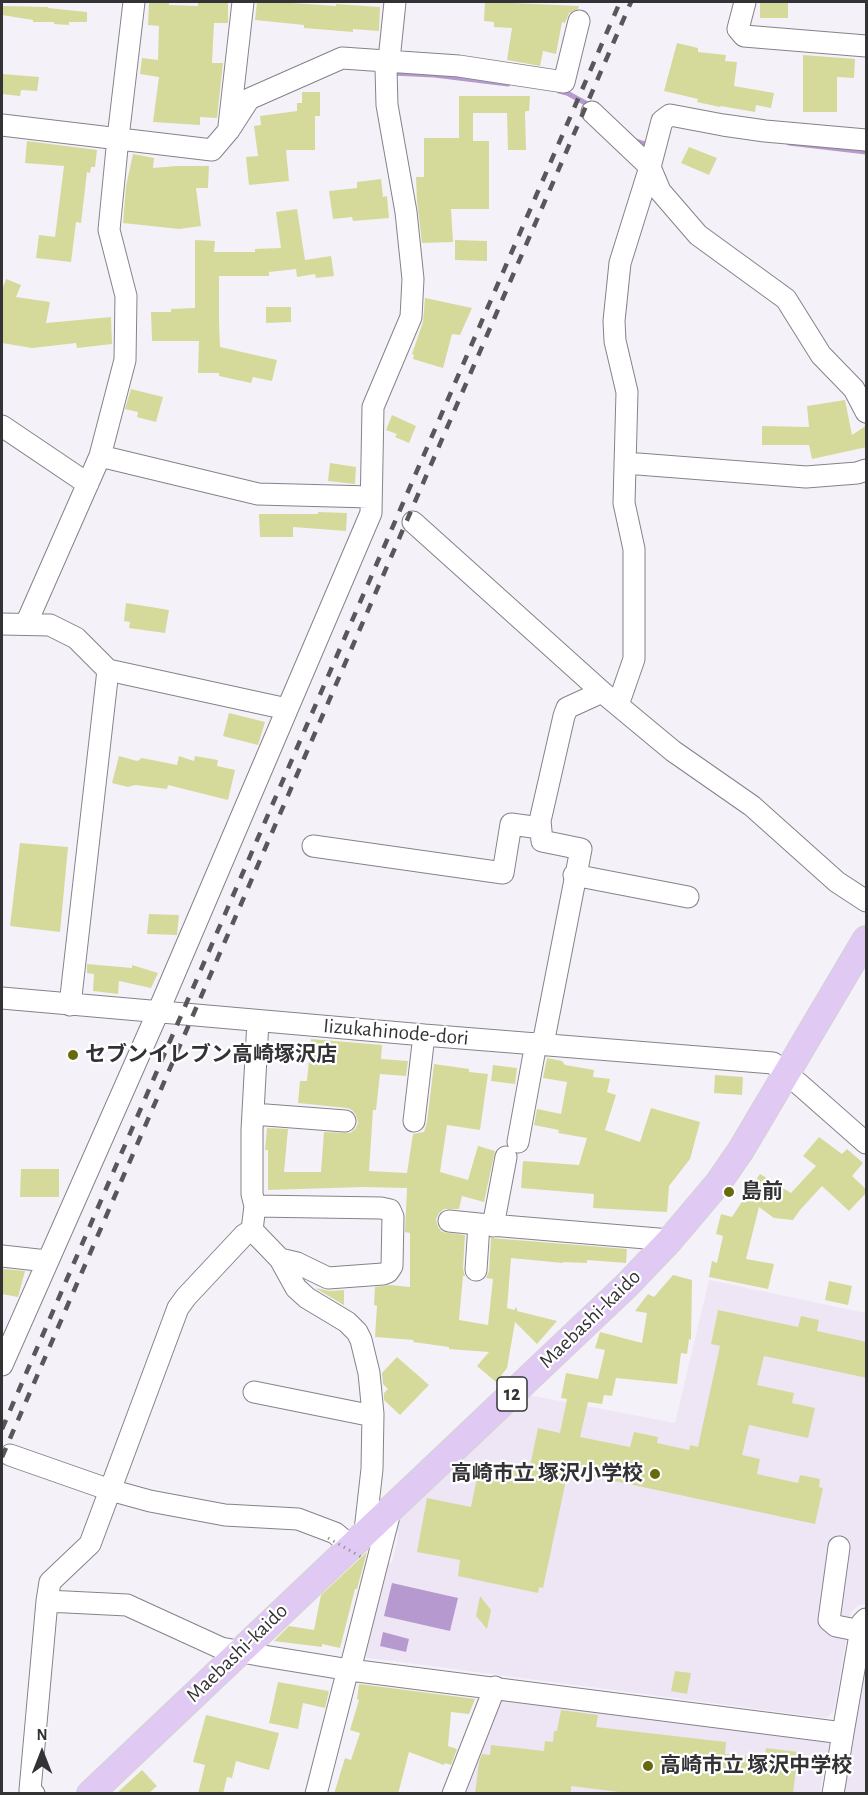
<!DOCTYPE html>
<meta charset="utf-8">
<style>
body{margin:0}
#map{position:relative;width:868px;height:1795px;overflow:hidden;background:#f5f1f9;font-family:"Alegreya Sans",sans-serif}
canvas{display:block}
.frame{position:absolute;inset:0;border:3px solid #333235;pointer-events:none}
.north{position:absolute;left:12px;top:1723px;width:60px;height:60px;-webkit-text-stroke:4px #fff;paint-order:stroke;rotate:0deg;font-size:16px;font-weight:700;line-height:24px;text-align:center;color:#333235}
.north::after{content:'';display:block;margin:auto;width:21px;height:27px;background:#333235;clip-path:polygon(50% 0,100% 100%,50% 72%,0 100%)}
</style>
<div id="map">
<canvas width="868" height="1795"></canvas>
<div class="frame"></div>
<div class="north">N</div>
</div>
<script>
const ctx = document.querySelector('canvas').getContext('2d');
ctx.lineJoin = 'round';
function fill(path, color) { ctx.fillStyle = color; ctx.fill(path, 'evenodd'); }
const toPath = rows => new Path2D(rows.map(r => 'M' + r).join(''));
function stroke(path, color, width, dash) { ctx.strokeStyle = color; ctx.lineWidth = width; ctx.lineCap = dash ? 'butt' : 'round'; ctx.setLineDash(dash || []); ctx.stroke(path); }
function drawText(font, color, halo, rows, align = 'center') {
  ctx.font = font + ' "Alegreya Sans","Noto Sans JP",sans-serif'; ctx.lineWidth = 4.5; ctx.setLineDash([]); ctx.textBaseline = 'middle'; ctx.strokeStyle = halo; ctx.fillStyle = color; for (const [text, x, y, turn = 0] of rows) {
    ctx.save(); ctx.translate(x, y); ctx.rotate((+turn || 0) * Math.PI / 180); ctx.textAlign = isNaN(turn) ? turn : align; if (halo) ctx.strokeText(text, 0, 0); ctx.fillText(text, 0, 0); ctx.restore();
  }
}
const built = toPath([
 [709,1280,866,1313,866,1604,859,1605,851,1612,834,1711,826,1718,362,1657,383,1562,392,1563,397,1542,398,1532,389,1524,529,1395,675,1423],
 [866,1651,866,1793,842,1793],
 [506,1697,830,1739,820,1793,460,1794,496,1703]
]);
const water = toPath([
 [392,1583,458,1598,450,1631,384,1616],
 [383,1632,409,1639,406,1652,380,1646]
]);
const stream = toPath([
 [392,73,434,75,508,84],
 [559,91,567,93,591,106],
 [633,140,645,144,651,139],
 [789,143,866,152]
]);
const building = toPath([
 [149,2,169,2,169,5,198,6,198,2,228,2,228,23,214,23,212,63,223,63,217,118,200,117,200,125,153,122,159,77,140,74,142,58,158,60,159,26,148,25],
 [257,2,293,2,292,3,336,6,336,4,380,7,379,31,353,29,353,32,304,28,304,25,255,20],
 [485,2,490,2,579,6,578,9,569,13,565,23,562,22,556,54,543,51,540,66,507,60,512,28,494,27,494,22,484,21],
 [770,2,788,2,788,18,760,18,760,3,770,3],
 [3,6,48,7,48,8,87,12,87,22,69,22,69,25,54,24,54,22,33,22,33,20,2,15],
 [677,43,698,48,698,52,726,55,725,61,737,62,734,86,774,93,771,108,756,105,755,112,721,106,720,107,697,102,698,99,664,91],
 [803,55,855,59,854,78,837,77,837,112,803,112],
 [2,74,39,77,37,91,21,90,20,96,2,94],
 [302,92,320,92,320,116,315,116,315,150,286,150,289,181,249,185,246,157,258,156,254,126,261,125,260,116,297,111,297,103,302,103],
 [459,96,530,96,529,111,526,111,525,113,526,150,508,150,507,113,473,113,473,141,489,141,489,209,451,209,453,242,422,243,417,201,416,177,424,177,424,138,459,138],
 [27,141,97,150,95,167,91,167,90,173,87,172,81,223,76,222,71,262,36,258,39,235,55,237,64,166,25,163],
 [689,147,717,158,709,175,681,163],
 [133,154,154,158,153,168,176,166,209,166,208,188,196,188,201,226,179,229,123,223,126,186],
 [381,179,383,197,387,196,389,218,353,221,352,217,333,219,329,191,357,188,357,182],
 [297,209,305,260,331,256,334,276,316,278,315,274,297,277,296,269,269,272,269,276,219,276,219,323,220,347,277,360,272,381,253,377,251,383,219,376,219,373,198,373,199,341,152,341,151,312,171,312,171,309,195,308,195,240,215,241,214,252,255,252,255,249,281,248,276,212],
 [455,240,487,241,487,261,455,260],
 [6,279,21,285,16,297,50,302,46,323,111,317,112,344,77,348,76,343,32,348,2,343,2,290],
 [425,298,472,308,460,335,452,334,443,368,413,359,414,355,412,354,423,322],
 [266,307,291,307,291,322,266,323],
 [131,389,163,397,156,422,137,417,138,412,125,409],
 [845,400,852,435,867,425,867,447,812,459,809,445,762,445,762,426,809,427,807,406],
 [392,415,416,426,409,443,395,437,397,434,386,430],
 [330,463,356,467,355,484,328,481],
 [318,512,347,513,346,531,293,527,293,537,260,537,259,514,318,514],
 [126,603,169,610,165,633,129,628,130,622,124,621],
 [229,713,265,722,258,745,223,736],
 [119,756,137,761,142,758,177,765,179,756,194,761,195,756,218,760,217,766,235,770,228,800,168,785,167,789,135,785,128,787,112,783],
 [20,843,68,847,60,932,10,926],
 [149,914,179,915,177,935,147,934],
 [87,964,132,968,132,965,158,973,151,988,119,981,118,994,93,991,94,974,87,973],
 [311,1039,382,1045,381,1059,408,1061,406,1076,380,1074,376,1110,373,1110,369,1171,407,1173,413,1134,424,1132,427,1122,434,1064,469,1069,469,1072,488,1074,480,1130,447,1125,440,1172,468,1180,478,1146,495,1151,484,1202,462,1196,459,1209,444,1209,439,1213,436,1219,438,1227,442,1232,465,1235,463,1269,465,1276,463,1276,459,1320,488,1325,493,1279,486,1278,489,1271,491,1238,627,1249,626,1263,587,1260,587,1263,563,1262,563,1263,511,1258,507,1308,514,1310,517,1307,517,1311,557,1321,537,1344,515,1322,507,1368,496,1382,477,1366,489,1352,449,1349,449,1347,413,1342,414,1340,375,1337,377,1306,374,1305,375,1287,390,1285,410,1287,410,1233,405,1232,407,1188,363,1187,268,1190,268,1150,265,1150,267,1128,288,1129,284,1172,321,1172,324,1132,350,1133,355,1129,358,1123,356,1115,352,1110,347,1108,298,1103,300,1081,307,1081],
 [547,1058,562,1061,565,1065,594,1070,593,1077,610,1079,607,1092,616,1095,605,1130,640,1142,651,1108,700,1122,690,1159,669,1186,667,1212,593,1208,594,1194,521,1188,523,1161,579,1165,587,1138,558,1133,559,1130,534,1125,537,1109,561,1114,567,1082,543,1078],
 [493,1065,517,1068,515,1084,491,1081],
 [715,1075,743,1077,742,1095,714,1093],
 [819,1137,842,1154,847,1149,863,1163,852,1176,867,1190,867,1192,849,1211,822,1186,800,1210,793,1220,774,1218,759,1207,746,1259,774,1264,768,1289,709,1277,712,1261,717,1263,723,1236,716,1234,721,1214,732,1217,760,1174,791,1193,816,1166,803,1156],
 [21,1169,59,1169,59,1197,20,1197],
 [2,1269,25,1271,18,1297,2,1294],
 [673,1275,692,1280,691,1340,689,1339,687,1354,681,1353,677,1384,616,1378,612,1396,604,1395,602,1404,588,1402,580,1437,630,1447,634,1432,658,1437,657,1443,689,1450,690,1445,698,1447,720,1346,711,1344,718,1310,798,1327,801,1316,819,1320,817,1331,867,1342,867,1378,764,1356,757,1385,794,1393,792,1403,815,1408,808,1438,749,1425,742,1455,760,1459,757,1474,798,1483,800,1475,820,1479,819,1487,823,1488,815,1524,568,1471,543,1588,539,1587,538,1593,458,1576,460,1560,417,1552,427,1498,471,1507,478,1473,481,1473,484,1461,529,1471,538,1428,560,1433,567,1399,561,1398,566,1373,598,1379,605,1350,595,1348,600,1332,642,1343,647,1313,635,1311,648,1294,654,1297],
 [829,1281,852,1286,848,1305,825,1300],
 [315,1288,329,1291,344,1290,344,1305],
 [397,1357,429,1385,400,1415,384,1400,384,1393,388,1389,383,1384,382,1373],
 [367,1552,357,1589,355,1589,340,1648,322,1644,322,1647,274,1641,289,1626,314,1630,321,1595],
 [480,1596,491,1610,487,1629,476,1616],
 [675,1671,691,1673,687,1694,671,1691],
 [278,1682,329,1691,325,1708,303,1703,298,1729,269,1723],
 [359,1684,475,1699,469,1714,451,1712,448,1746,457,1749,451,1765,445,1763,444,1765,409,1752,398,1794,334,1794,345,1758,351,1760,360,1733,350,1730,359,1700,357,1699],
 [561,1710,598,1715,596,1727,726,1742,725,1754,764,1759,766,1748,798,1752,793,1794,635,1794,571,1786,571,1794,475,1794,479,1762,482,1754,490,1755,491,1745,544,1751,545,1741,553,1742,554,1731,557,1731],
 [206,1715,279,1733,269,1770,236,1761,232,1778,227,1777,223,1794,198,1794,205,1765,193,1762],
 [142,1770,157,1786,148,1794,116,1794]
]);
const minor = toPath([
 [745,2,738,29,744,36,866,46],
 [592,112,650,167,660,191,698,235,786,299,821,355,854,389,866,412],
 [2,125,212,150,229,130,249,99,342,58,459,66,564,82,579,21],
 [229,126,243,2],
 [2,426,88,484],
 [100,456,258,494,370,497],
 [625,463,806,477,857,473,866,470],
 [413,522,602,692,673,751,752,806,837,882,866,901],
 [2,624,50,625,76,638,108,670,287,709],
 [26,624,100,456,125,360,126,296,109,230,118,138,134,2],
 [618,705,634,659,634,549,624,503,627,392,615,341,614,321,620,263,650,167,662,121,670,115,723,125,765,131,866,140],
 [313,846,503,873,511,824,540,828],
 [574,875,688,897],
 [2,998,424,1035,773,1063,799,1084,866,1143],
 [70,1005,108,670],
 [258,1021,252,1130,252,1194,255,1206,252,1230,280,1259,296,1288,307,1298,347,1322,357,1332,361,1340,369,1373,373,1414,372,1469,365,1531],
 [543,1044,581,849,542,841,540,821,564,716,567,708,602,692],
 [253,1114,345,1121],
 [414,1121,424,1035],
 [518,1142,536,1043],
 [255,1206,381,1208,390,1210,393,1217,392,1266,388,1272,383,1274,328,1278,297,1263,280,1259],
 [449,1221,479,1224],
 [493,1226,506,1157],
 [2,1256,47,1261],
 [476,1270,479,1224,670,1240],
 [2,1365,158,1012,371,513,373,407,411,317,413,279,406,212,387,105,386,69,389,60,395,2],
 [254,1392,373,1416],
 [10,1455,110,1490,150,1501,225,1515,298,1519,335,1533,351,1546],
 [839,1547,829,1620,836,1626,861,1631],
 [47,1601,127,1605,221,1648,264,1656,350,1670,843,1733,862,1623,866,1619],
 [350,1670,391,1508],
 [34,1794,30,1790,47,1601,50,1582,90,1544,178,1308,186,1297,244,1235,252,1230],
 [316,1794,348,1669],
 [453,1794,495,1687],
 [833,1794,843,1733]
]);
const major = toPath([
 [90,1794,627,1285,670,1240,719,1182,741,1150,866,939]
]);
const rail = toPath([
 [2,1429,620,2],
 [2,1457,631,2]
]);
const pathBridge = toPath([
 [328,1538,363,1558]
]);
const markers = [
 [73,1055,6,"#676a0b"],
 [729,1192,6,"#676a0b"],
 [655,1474,6,"#676a0b"],
 [648,1766,6,"#676a0b"]
];
const shields = [
 [512,1394,30]
];
const shieldNames = [
 ["12",512,1394]
];
const streetNames = [
 ["Iizukahinode-dori",396,1032,5],
 ["Maebashi-kaido",590,1319,-44],
 ["Maebashi-kaido",237,1653,-44]
];
const poiNames = [
 ["セブンイレブン高崎塚沢店",85,1055],
 ["島前",741,1192],
 ["高崎市立 塚沢小学校",643,1474,"right"],
 ["高崎市立 塚沢中学校",660,1766]
];
fill(built, '#eee6f5');
fill(water, '#b699ce');
stroke(stream, '#b699ce', 5);
fill(building, '#d5da9b');
stroke(minor, '#86828a', 23);
stroke(major, '#d2d2d3', 28);
stroke(minor, '#fff', 21);
stroke(major, '#e0caf4', 26);
stroke(rail, '#59575b', 4.5, [10, 10]);
stroke(pathBridge, '#9b999f', 3, [1.5, 4.5]);
for (const [x, y, r, color] of markers) { const dot = new Path2D(); dot.arc(x, y, r, 0, 2 * Math.PI); ctx.fillStyle = color; ctx.fill(dot); stroke(dot, '#fff', 2); }
for (const [x, y, w] of shields) { const box = new Path2D(); box.roundRect(x - w / 2, y - 17, w, 34, 4.5); ctx.fillStyle = '#fff'; ctx.fill(box); stroke(box, '#333235', 1.5); }
drawText('bold 20px', '#333235', null, shieldNames);
drawText('21px', '#333235', '#fff', streetNames);
drawText('bold 21px', '#333235', '#fff', poiNames, 'left');
</script>
